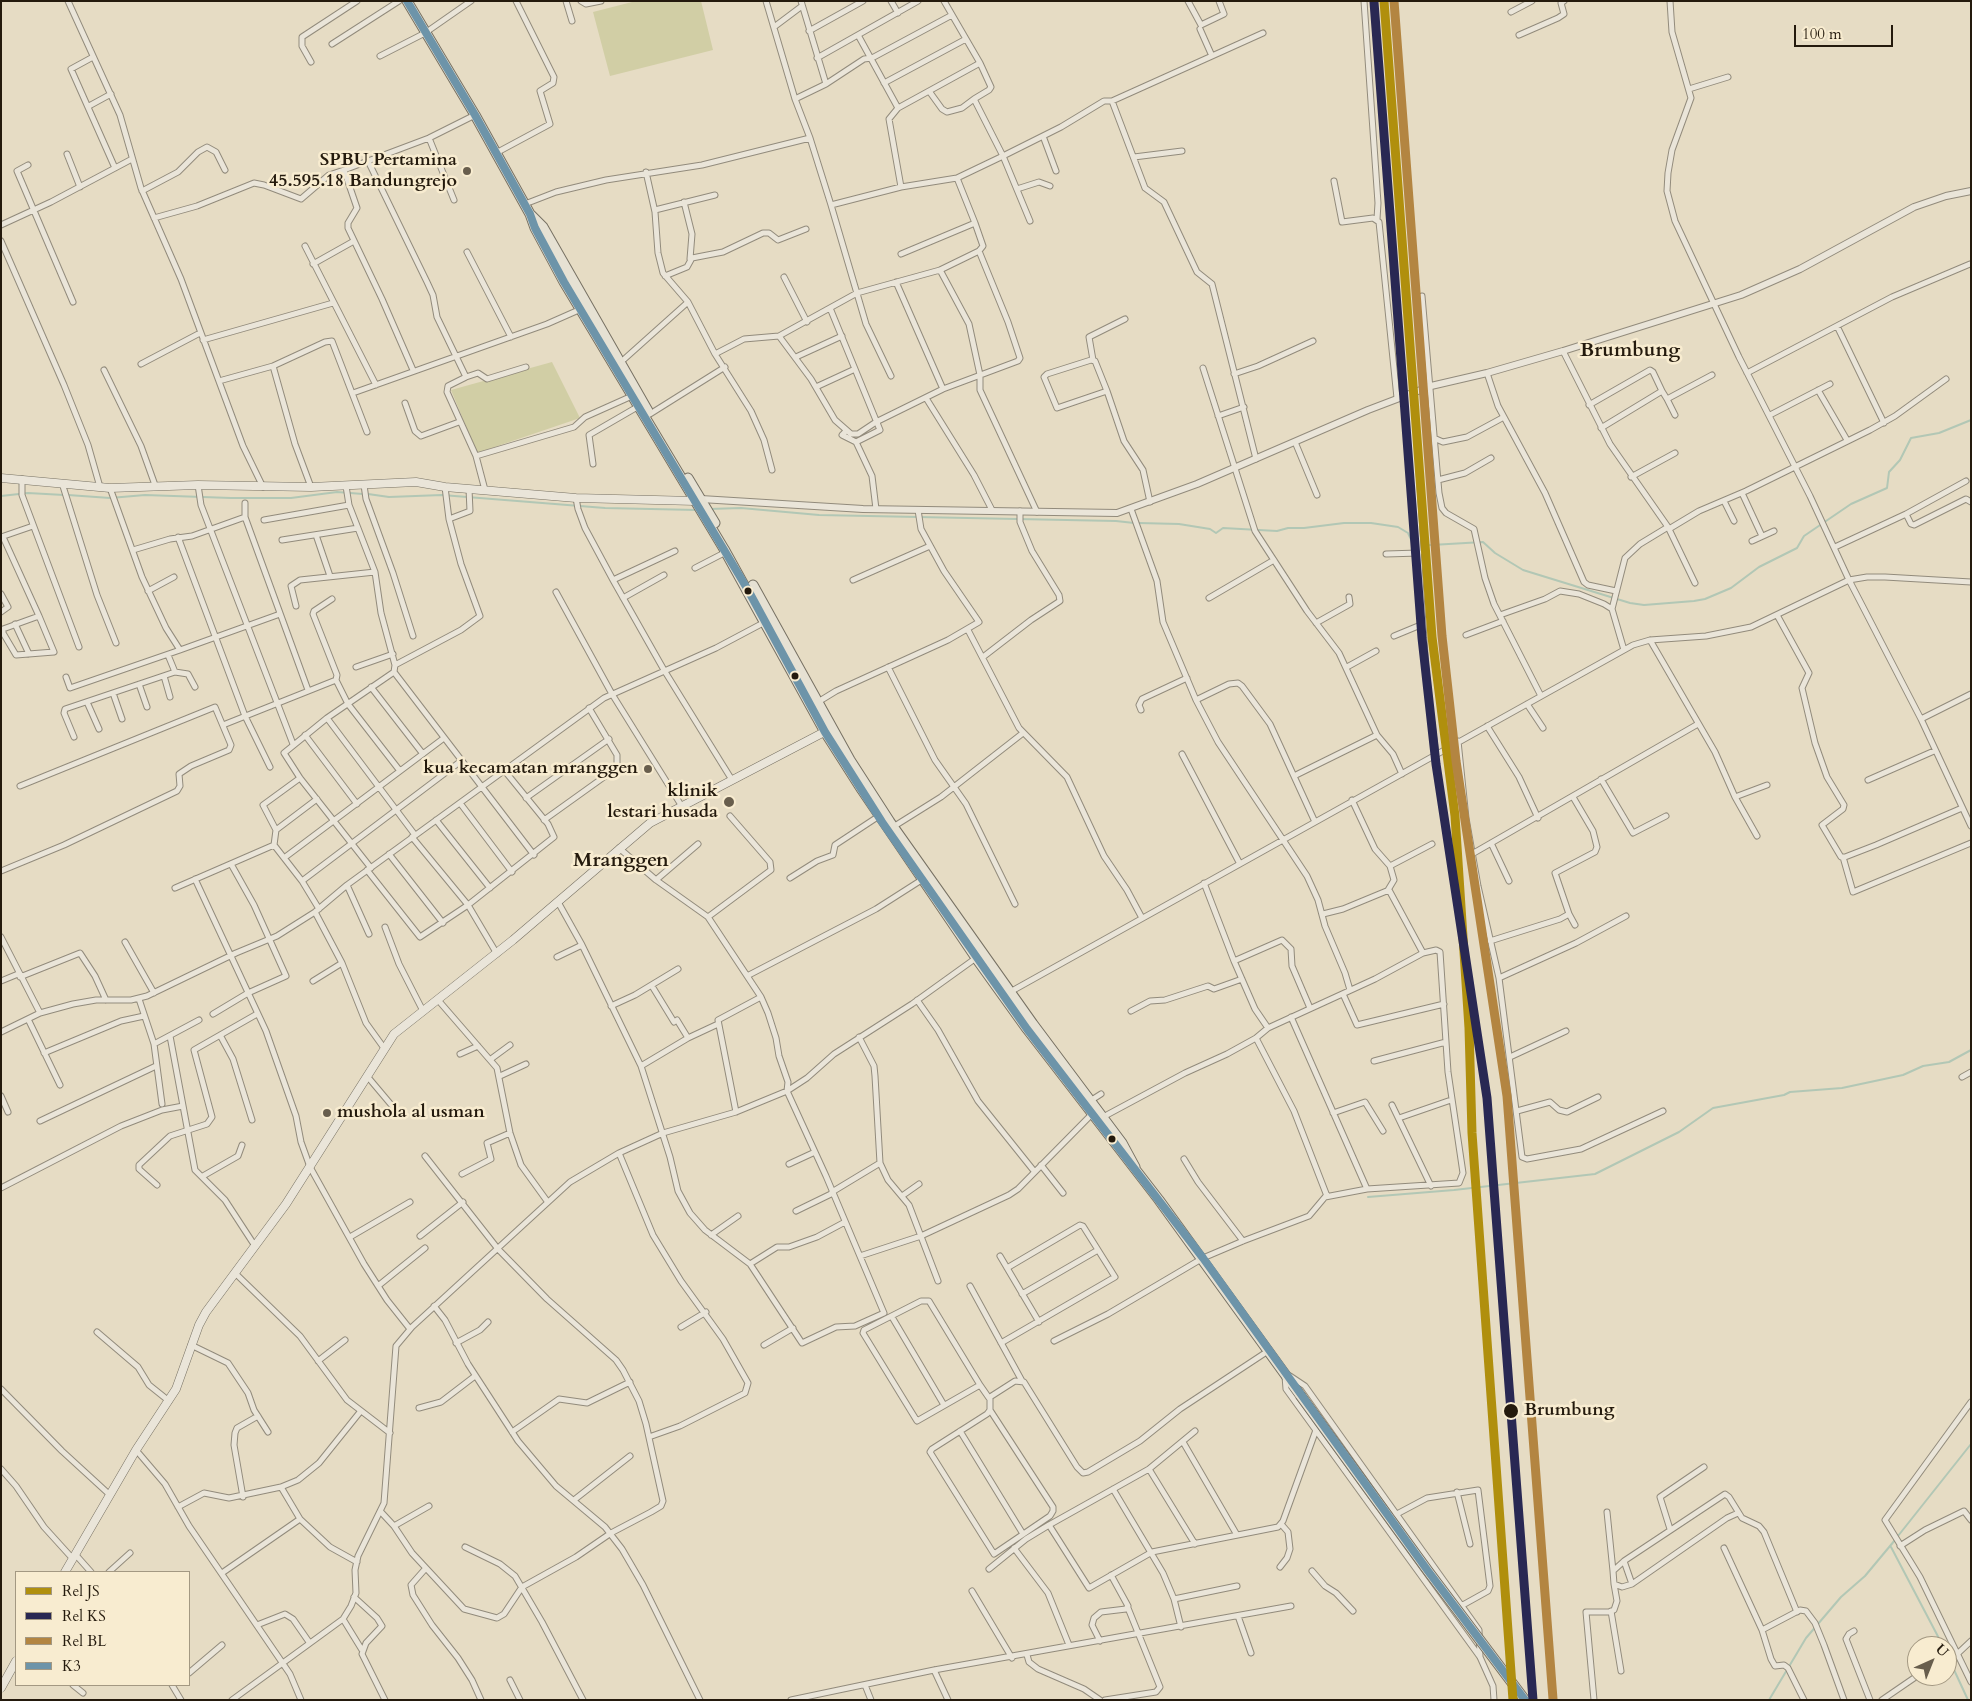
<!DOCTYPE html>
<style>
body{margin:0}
#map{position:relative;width:1972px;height:1701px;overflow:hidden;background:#e6dcc4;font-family:Cardo,serif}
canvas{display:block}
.frame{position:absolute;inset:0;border:2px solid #241a0d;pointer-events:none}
.legend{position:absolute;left:15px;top:1571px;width:175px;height:115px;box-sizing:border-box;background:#f8ecd0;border:1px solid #a39882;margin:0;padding:6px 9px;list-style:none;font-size:15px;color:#241a0d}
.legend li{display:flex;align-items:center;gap:10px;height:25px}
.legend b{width:25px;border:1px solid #a39882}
.north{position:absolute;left:1907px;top:1636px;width:50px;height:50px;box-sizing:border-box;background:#f8ecd0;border:1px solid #a39882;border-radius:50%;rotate:44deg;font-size:14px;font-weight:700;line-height:20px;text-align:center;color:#241a0d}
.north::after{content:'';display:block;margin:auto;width:18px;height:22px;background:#685e4d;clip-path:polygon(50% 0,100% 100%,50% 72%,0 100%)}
.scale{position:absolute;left:1794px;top:25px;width:99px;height:22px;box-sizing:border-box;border:2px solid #241a0d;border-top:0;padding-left:6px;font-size:15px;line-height:18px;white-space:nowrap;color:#241a0d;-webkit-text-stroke:4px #f8ecd0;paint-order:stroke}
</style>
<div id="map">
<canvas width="1972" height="1701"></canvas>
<div class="frame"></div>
<ul class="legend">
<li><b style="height:6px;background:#b08f0d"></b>Rel JS</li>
<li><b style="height:6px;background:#292853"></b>Rel KS</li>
<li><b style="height:6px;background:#b38541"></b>Rel BL</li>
<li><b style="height:6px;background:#6d94a9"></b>K3</li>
</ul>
<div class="north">U</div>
<div class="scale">100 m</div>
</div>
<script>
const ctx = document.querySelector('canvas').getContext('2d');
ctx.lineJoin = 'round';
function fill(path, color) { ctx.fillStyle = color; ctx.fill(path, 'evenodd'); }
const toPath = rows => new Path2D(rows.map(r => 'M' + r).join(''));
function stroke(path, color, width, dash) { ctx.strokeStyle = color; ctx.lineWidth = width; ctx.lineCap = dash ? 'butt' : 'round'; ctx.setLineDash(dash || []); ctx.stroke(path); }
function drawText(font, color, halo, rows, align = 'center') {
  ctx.font = font + ' Cardo,serif'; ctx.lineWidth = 5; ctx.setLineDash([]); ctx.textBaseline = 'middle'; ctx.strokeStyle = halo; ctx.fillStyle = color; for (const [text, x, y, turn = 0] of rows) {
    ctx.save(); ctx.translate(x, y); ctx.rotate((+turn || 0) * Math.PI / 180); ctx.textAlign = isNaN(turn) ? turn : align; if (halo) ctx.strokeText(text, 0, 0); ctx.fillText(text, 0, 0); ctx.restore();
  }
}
const green = toPath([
 [636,1,701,1,713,50,610,76,593,12],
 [552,362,580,418,477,453,451,390]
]);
const stream = toPath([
 [368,494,389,497,442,495,605,508,697,510],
 [68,495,110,498,145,495,231,498,291,498,337,492,363,494],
 [1,496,28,493,64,495],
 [709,509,741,508,819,515,1116,521,1134,523],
 [1139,523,1179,524,1210,529,1216,533,1223,528,1277,531,1288,528,1304,528,1344,523,1371,523,1398,527,1408,533,1414,546,1483,542,1495,553,1523,570,1630,603,1644,605,1694,601,1705,599,1731,588,1759,567,1797,548,1804,536,1851,504,1887,488,1889,472,1900,460,1911,438,1939,433,1971,420],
 [1368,1197,1454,1190,1595,1174,1679,1132,1713,1108,1784,1095,1790,1092,1842,1088,1903,1075,1923,1066,1949,1062,1971,1050],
 [1898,1536,1971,1444],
 [1891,1547,1943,1646],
 [1949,1659,1968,1700],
 [1769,1700,1806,1638,1841,1597,1865,1576,1895,1540]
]);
const minor = toPath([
 [68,1,120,115,141,188,181,279,243,446,263,487],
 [566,1,572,21],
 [581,1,586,4,601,1],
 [766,1,795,99,810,138,831,205,901,187,957,178,1003,156,1030,221],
 [891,1,898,13],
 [944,1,980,63,991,87,989,90,974,99],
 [1188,1,1201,25,1224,14,1219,1],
 [1364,1,1378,203,1377,219],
 [1670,1,1672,32,1691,98,1672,150,1668,173,1667,191,1675,221,1739,357,1810,496,1849,580,1921,719,1971,826],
 [1511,12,1532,1],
 [774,27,802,6],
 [1200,29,1212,56,1263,33],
 [809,31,863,1],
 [858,35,898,108],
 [1519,35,1558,18,1564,14,1561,3,1564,1],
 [332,44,399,1],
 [380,56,425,33,471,1],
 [93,57,71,69,115,168],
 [817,58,918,1],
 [311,62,302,46,302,37,357,1],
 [884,83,966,39],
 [826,84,864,59,872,58,952,15],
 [1689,89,1728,77],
 [929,91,980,63],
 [795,99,826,84,801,1],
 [1112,101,1212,56],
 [89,106,111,94],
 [1043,136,1056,171],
 [429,138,454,200],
 [496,153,550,124,540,91,553,83,554,77,516,1],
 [67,154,80,187],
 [1134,157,1182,151],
 [369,163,427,282,433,295,437,317,466,377,448,386,447,392,476,456,485,490],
 [28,165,17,171,73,302],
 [646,172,655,212,658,253,663,273,688,302,715,354,751,411,764,440,772,470],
 [1334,181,1342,222,1373,218,1379,222,1397,398],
 [901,187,889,119,898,108,929,91,942,109,947,112,962,108,974,99,1003,156,1061,127,1104,101,1112,101,1145,188,1164,202,1197,272,1212,284,1256,459],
 [1017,189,1039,182,1050,186],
 [142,191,178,172,198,152,207,147,216,152,225,170],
 [684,202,692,234,690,259],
 [525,204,556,192,606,180,702,165,810,138],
 [831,205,866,324,891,376],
 [655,210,715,195],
 [154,218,197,206,254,183,264,185,301,199,329,175,344,170],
 [975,223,983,246,979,251],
 [1,225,51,202,132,159],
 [1,241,64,385,88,445,100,487],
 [305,246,376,385],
 [467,252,511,337],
 [901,254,975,223,957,178],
 [313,264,354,241],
 [940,270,969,324,980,375,980,390,1037,512],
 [665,276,687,267,692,258,723,252,763,233,769,233,778,240,806,229],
 [784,277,807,322],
 [896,282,943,389],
 [1422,296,1439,493,1442,508,1446,513,1474,529,1485,578,1494,604,1541,696],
 [830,308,880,430,856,442,842,435,846,431],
 [1837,326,1884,423],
 [203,340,333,303],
 [1563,351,1610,444,1668,527,1695,583],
 [715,354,744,339,779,336,857,293,940,270,979,251,1008,322,1020,358,1018,361,943,389,876,422,858,434,851,434,835,420,811,379,779,336],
 [796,357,842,336],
 [1093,360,1089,337,1125,319],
 [621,362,688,302],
 [141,364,200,333],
 [273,366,295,444,311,487],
 [1203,368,1255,531,1307,611,1339,653,1377,735,1393,754,1402,774],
 [104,370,141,446,155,485],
 [413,370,382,299,348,228,348,223,357,208,344,170,429,138,475,115],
 [1487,373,1498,406,1545,493,1584,582,1588,585,1616,591],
 [1747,373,1892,297,1970,264],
 [1234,374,1258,366,1313,341],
 [466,377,478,373,487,379,526,367],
 [219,381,273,366,325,342,332,341,367,432],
 [816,387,855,369],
 [1818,390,1847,440],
 [1107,391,1057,408,1044,377,1047,374,1091,360,1095,361,1107,391,1124,441,1143,470,1150,502],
 [353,393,547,324,581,309],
 [1408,394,1427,686,1436,755],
 [926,398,974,475,992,510],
 [1667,399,1675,415],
 [405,403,415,431,421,436,459,422],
 [1589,405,1650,370,1653,372,1662,391],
 [650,414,725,367],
 [1770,415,1830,384],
 [1218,416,1244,407],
 [1601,428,1662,391,1667,399,1712,375],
 [1436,439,1443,442,1467,437,1504,417],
 [856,442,872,476,876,509],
 [1295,442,1317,495],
 [476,456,574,427,585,417,632,396],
 [593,464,589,435,639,406],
 [1631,477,1675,453],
 [22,479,22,495,79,647],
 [1438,480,1465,473,1491,458],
 [62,483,97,595,116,643],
 [198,485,201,505,293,744],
 [364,485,366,499,393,573,413,636],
 [346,486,349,505,375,572,381,613,395,665,394,672,534,855],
 [445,487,449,519],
 [110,488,142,577,166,628,180,650,280,614],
 [1742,493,1762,536],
 [576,498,578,509,585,528,613,580,664,670,732,780],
 [1724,501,1734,521],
 [245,503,245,517,308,690],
 [1131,509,1157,581,1163,622,1196,700,1218,742,1307,876,1318,900,1325,926,1345,973,1350,990],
 [1906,514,1911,524,1914,525,1966,499,1971,502],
 [264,520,349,505],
 [1669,529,1699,511,1746,491,1870,430,1895,416,1946,379],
 [316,535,330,576],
 [1,537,33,526],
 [3,537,39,616,54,652,16,655,3,633,3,629,39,616],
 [178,537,245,716,270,767],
 [282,540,358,528],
 [1752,541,1774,531],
 [1835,547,1906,514,1966,481],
 [133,550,170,539,192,536,245,517],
 [1386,554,1419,553],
 [695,568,726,552],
 [613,580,675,551],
 [853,580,930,546],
 [148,591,174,577],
 [556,592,612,694,681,805],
 [1,594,8,607,1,612],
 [623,598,664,575],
 [1209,598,1274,560],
 [296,606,291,586,300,580,375,572],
 [1612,609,1625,558,1640,544,1668,527],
 [1500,615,1545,599,1560,591,1579,594,1604,604,1612,609,1624,650],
 [1777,615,1809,673,1802,688,1815,743,1827,777,1844,805,1843,809,1822,825,1841,857,1845,857,1876,845,1962,808],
 [1316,623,1350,604,1349,597],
 [15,624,29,654],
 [968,630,1019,728,1067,777,1104,856,1127,890,1142,918],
 [1466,635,1503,621],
 [1394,636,1423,624],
 [1650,640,1715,752,1735,797,1757,836],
 [168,655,175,672,188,674,195,687],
 [983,657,1031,620,1060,601,1059,595,1032,551,1020,522,1020,511],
 [395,665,461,630,480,616,461,564,449,519,470,511,469,489],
 [356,667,393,654],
 [888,667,935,760,966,804,1015,904],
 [1347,667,1376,651],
 [164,676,170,697],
 [66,677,70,688,180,650],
 [336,680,348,704,400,771],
 [139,684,147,707],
 [371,687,423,754],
 [113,693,122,719],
 [1196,700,1229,684,1238,683,1242,686,1270,724,1315,822],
 [87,702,99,729],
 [818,702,836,691,948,640,979,622,944,571,921,529,918,510],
 [1527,704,1543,728],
 [1141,710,1139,705,1142,699,1187,678],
 [327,718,415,835],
 [1921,719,1971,694],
 [223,725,336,680,337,675,313,614,314,611,332,599],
 [1487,726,1519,777,1538,818],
 [305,735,357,804],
 [74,737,64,713,65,709,175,672],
 [1458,741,1466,818,1478,886,1499,978,1522,1157,1527,1159,1581,1149,1663,1111],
 [1182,754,1240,864],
 [1296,775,1377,735],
 [1601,779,1633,833,1666,816],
 [1868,780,1934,751],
 [1735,797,1767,785],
 [526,798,609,739],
 [1352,800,1375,849,1390,866],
 [460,803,512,872],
 [436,820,490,888],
 [544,820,611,772,617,765,617,755,589,708],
 [893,827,941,797,1023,733],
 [276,830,317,799],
 [412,837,468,905,497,954],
 [1491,843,1509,881],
 [274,845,276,830,263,805,300,778],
 [389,854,443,923],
 [1472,854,1698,724],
 [1843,857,1853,892,1971,843],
 [284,858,444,738],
 [371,868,300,778,284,753,327,718,394,672],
 [367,870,420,937,468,905,554,837,548,824,504,770],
 [1,871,64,845,177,791,180,786,179,774,191,766,229,750,231,745,215,707,20,786],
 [790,878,817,861,833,855,835,845,879,816],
 [195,879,266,1031,296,1116,301,1142,310,1167,364,1264,387,1300,410,1329],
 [656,880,698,844],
 [302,881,461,761],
 [1204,883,1234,961,1255,1009,1268,1028],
 [347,885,369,934],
 [175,888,274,845,302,881,319,909],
 [1388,890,1394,880,1390,866,1432,844],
 [558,902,582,945,641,1066,670,1157,678,1191,690,1213,705,1230,750,1264,802,1343,836,1327,855,1326,884,1313,826,1176,787,1091,788,1082,779,1056,776,1038,768,1013,761,997,708,917,656,880,619,848],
 [315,912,342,963,366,1023,384,1048],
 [1323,914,1343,909,1389,890,1423,953],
 [1569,914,1575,925],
 [708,917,771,870,770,862,730,816],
 [385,927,399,964,423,1011],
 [1,937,40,1013],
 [1490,941,1560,919,1569,914,1555,873,1595,852,1597,847,1593,831,1573,797],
 [125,942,154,993],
 [557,957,582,945],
 [1234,961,1282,940,1291,949,1292,966,1310,1008],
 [747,976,876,909,923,879],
 [20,977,80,953,95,976,106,1000],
 [1499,978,1576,943,1626,916],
 [1,981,18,974],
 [313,981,342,963],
 [652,986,674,1022,677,1020,688,1038],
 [1010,992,1633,645,1650,640,1706,636,1751,627,1849,580,1867,577,1885,577,1971,582],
 [1343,994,1357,1025,1444,1004],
 [139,999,154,1044,162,1104],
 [438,1000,497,1068,510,1133,521,1165,547,1201],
 [917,1000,938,1030,978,1101,1034,1171],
 [611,1006,635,995,678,969],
 [1131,1011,1150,1001,1165,1000,1208,986,1214,989,1242,979],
 [213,1014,248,993,286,976,254,905,231,864],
 [1291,1017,1367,1189],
 [28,1019,60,1085],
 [1,1032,40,1013,73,1004,96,1000,131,1000,147,996,236,953,277,936,315,912,347,885,604,698,716,648,765,622],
 [220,1035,233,1059,252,1120],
 [170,1036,195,1170,225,1200,255,1246],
 [859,1037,874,1066,875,1076,880,1163,888,1180,909,1205,938,1281],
 [1256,1038,1294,1111,1327,1196],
 [154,1044,199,1020],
 [44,1053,121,1021,144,1016],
 [460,1054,478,1046],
 [1510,1057,1566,1031],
 [491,1059,510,1045],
 [1374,1061,1446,1042],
 [641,1066,688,1038,718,1024],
 [367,1076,399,1114],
 [500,1076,526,1064],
 [1962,1077,1971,1072],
 [1,1096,8,1112],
 [1090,1101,1101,1094],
 [1392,1105,1431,1186],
 [1517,1111,1550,1102,1559,1110,1567,1112,1598,1097],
 [736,1112,718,1020,761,997],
 [1333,1113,1365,1102,1383,1131],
 [1399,1118,1451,1100],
 [40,1121,156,1066],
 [619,1153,653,1235,681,1281,723,1339,748,1383,745,1393,680,1426,649,1437],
 [1184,1159,1198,1182,1243,1241],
 [789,1164,815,1152],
 [1041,1165,1063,1193],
 [462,1174,491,1159,487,1143,510,1133],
 [203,1176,238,1156,242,1145],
 [157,1185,139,1169,139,1165,170,1136,207,1124,212,1117,194,1050,257,1014],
 [1,1188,121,1126,162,1110,183,1106],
 [832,1192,880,1163],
 [902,1196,919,1184],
 [796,1211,833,1193],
 [711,1235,738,1216],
 [420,1236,463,1202],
 [350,1237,410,1202],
 [860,1256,921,1236,1009,1195,1018,1189,1092,1114],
 [1000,1256,1039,1322],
 [750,1264,777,1247,789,1247,817,1237,845,1222],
 [236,1274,300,1336,347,1400,390,1433],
 [378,1286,425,1248],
 [970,1286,1022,1381],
 [1022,1294,1098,1250],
 [434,1306,445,1320,468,1364,518,1441,556,1486,605,1527,622,1549,643,1585,700,1700],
 [892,1317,944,1405],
 [681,1327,706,1312],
 [97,1332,138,1367,149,1385,169,1401],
 [1054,1341,1108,1314,1203,1258,1243,1241,1309,1216,1325,1197,1367,1189,1459,1183,1463,1173,1448,1072,1440,952,1436,950,1423,953,1375,979,1268,1028,1256,1038,1227,1054,1185,1073,1103,1117],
 [456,1343,480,1330,488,1322],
 [1001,1343,1115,1277,1083,1226,1080,1225,1007,1268],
 [191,1345,228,1363,248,1393,254,1410,268,1432],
 [764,1345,793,1328],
 [318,1361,345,1340],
 [1285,1376,1286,1389,1480,1657,1493,1686,1494,1700],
 [1290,1376,1305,1386,1479,1630,1480,1657],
 [980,1385,929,1301,921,1301,864,1330,863,1333,917,1421,980,1385,989,1398],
 [1,1389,62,1451,110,1495],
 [1971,1402,1885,1520,1920,1577,1971,1682],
 [419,1408,441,1402,475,1376],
 [990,1410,1053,1507,1053,1511,1050,1516,994,1554,930,1452,932,1449,987,1414,990,1410,990,1397,1015,1381,1024,1382,1077,1467,1083,1473,1088,1472,1140,1441,1180,1409,1268,1351],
 [960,1431,1023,1534],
 [1195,1431,1149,1469,1049,1525,1089,1588,1152,1552,1278,1527,1283,1521,1316,1430],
 [512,1432,559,1399,587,1403,630,1382],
 [1183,1442,1237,1535],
 [136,1450,165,1484,189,1526,290,1674,301,1700],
 [1,1469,16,1486,44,1527,73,1559],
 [1149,1469,1195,1544],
 [281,1487,298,1480,319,1463,360,1412],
 [1113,1489,1163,1573,1174,1599,1181,1627],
 [1457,1492,1470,1544],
 [243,1497,234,1445,235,1433,237,1428,258,1416],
 [574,1500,630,1456],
 [178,1507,204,1493,229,1498,281,1487,300,1519,330,1547,357,1562],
 [381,1512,394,1526,412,1553,464,1609,497,1618,504,1614,522,1587,576,1557,611,1533,651,1512,661,1506,663,1501,646,1424,639,1401,623,1370,616,1360,547,1299,498,1249,425,1156],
 [1607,1512,1613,1571],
 [1738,1513,1727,1518,1632,1584,1622,1587,1614,1584,1613,1571,1624,1561,1725,1494,1729,1497,1742,1518,1759,1526,1764,1532,1797,1612],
 [1395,1515,1427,1498,1478,1490,1490,1586,1488,1591,1461,1606],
 [394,1526,429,1506],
 [1670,1529,1660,1497,1704,1467],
 [1900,1546,1925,1530,1964,1511,1971,1520],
 [465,1547,500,1564,515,1576,542,1622,583,1700],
 [1014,1548,1048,1593,1069,1645],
 [1724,1548,1762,1630,1771,1659,1775,1666,1784,1665,1788,1668,1804,1700],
 [75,1554,91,1572],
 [1624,1561,1632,1584],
 [1280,1567,1287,1558,1290,1549,1288,1532,1281,1524],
 [426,1568,411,1585,413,1595,432,1625,458,1658,472,1680,481,1700],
 [989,1569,1026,1539,1049,1525],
 [1312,1571,1325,1586,1336,1593,1353,1611],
 [109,1572,130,1553],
 [222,1573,300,1519],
 [972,1591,1012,1658],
 [354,1597,377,1618,382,1626,366,1643,362,1654,385,1700],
 [1174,1599,1237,1586],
 [1611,1611,1621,1671],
 [1238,1616,1251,1653],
 [343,1619,362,1650],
 [257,1625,285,1614,293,1619,309,1642],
 [1762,1630,1800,1610,1806,1611,1815,1623,1824,1645,1844,1700],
 [1854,1631,1849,1634,1846,1639,1870,1700],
 [1100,1641,1092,1625,1094,1618,1101,1612,1126,1609,1128,1606,1111,1575],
 [1027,1655,1029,1662,1038,1669,1084,1689,1100,1700],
 [1947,1656,1953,1658,1971,1641],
 [934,1670,948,1700],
 [189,1673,222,1645],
 [510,1680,520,1700],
 [73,1685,83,1693],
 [172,1685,181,1700],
 [865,1685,871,1700],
 [232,1700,343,1619,351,1606,356,1593,355,1570,358,1556,384,1503,396,1346,412,1327,570,1182,619,1153,663,1133,736,1112,787,1091,807,1078,834,1054,912,1004,976,958],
 [791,1700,934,1670,1291,1606],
 [1105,1700,1156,1692,1160,1687,1128,1608],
 [1594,1700,1586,1612,1609,1612,1614,1610,1617,1601,1614,1584],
 [1882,1700,1917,1676]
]);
const tertiary = toPath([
 [701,499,863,509,1117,513,1197,484,1368,410,1431,386,1487,373,1563,351,1741,295,1800,269,1914,207,1946,196,1971,191]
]);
const secondary = toPath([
 [1,478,110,488,198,485,311,487,416,482,445,487,576,498,695,501],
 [65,1572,136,1450,176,1389,199,1325,206,1312,286,1204,394,1034,513,940,650,823,830,729],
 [1,1688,16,1661]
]);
const primary = toPath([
 [407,1,475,115,530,214,535,228,564,282,724,549,825,732,862,790,976,958,1027,1029,1159,1200,1300,1395],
 [531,215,543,227,648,411],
 [688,478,715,523],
 [753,585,850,760,890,822,1033,1024,1122,1143,1135,1167]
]);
const primaryBridge = toPath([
 [1300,1395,1428,1571,1525,1700]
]);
const bus1 = toPath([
 [407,1,475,115,530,214,535,228,564,282,748,590,825,732,882,822,1027,1029,1203,1258,1428,1571,1525,1700]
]);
const rail1 = toPath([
 [1384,1,1432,637,1455,816,1469,1028,1472,1133,1513,1700]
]);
const rail2 = toPath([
 [1374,2,1422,638,1436,764,1487,1098,1533,1700]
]);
const rail3 = toPath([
 [1394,1,1442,636,1456,761,1507,1096,1553,1699]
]);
const markers = [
 [467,171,5,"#685e4d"],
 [748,591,4.5,"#241a0d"],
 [795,676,4.5,"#241a0d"],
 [648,769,5,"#685e4d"],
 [729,802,6,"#685e4d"],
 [327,1113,5,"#685e4d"],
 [1112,1139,4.5,"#241a0d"],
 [1511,1411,8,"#241a0d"]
];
const poiNames = [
 ["SPBU Pertamina",457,161],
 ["45.595.18 Bandungrejo",457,182],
 ["kua kecamatan mranggen",638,769],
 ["klinik",718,792],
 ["lestari husada",718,813],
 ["mushola al usman",337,1113,"left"]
];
const stopNames = [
 ["Brumbung",1524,1411]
];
const quarterNames = [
 ["Brumbung",1630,351],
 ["Mranggen",621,861]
];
fill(green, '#d1cea5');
stroke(stream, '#b2c7b5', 2);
stroke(minor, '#928b7c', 7);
stroke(tertiary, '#928b7c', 8);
stroke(secondary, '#777163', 9);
stroke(primary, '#777163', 11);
stroke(minor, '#eae5d9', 5);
stroke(tertiary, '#eae5d9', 6);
stroke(secondary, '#eae5d9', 8);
stroke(primary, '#e6e1d3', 9);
stroke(primaryBridge, '#777163', 11, []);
stroke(primaryBridge, '#e6e1d3', 9);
stroke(bus1, '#6d94a9', 8);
stroke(rail1, '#b08f0d', 9);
stroke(rail2, '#292853', 9);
stroke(rail3, '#b38541', 9);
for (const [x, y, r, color] of markers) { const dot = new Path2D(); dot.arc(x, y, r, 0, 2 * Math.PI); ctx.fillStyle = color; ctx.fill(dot); stroke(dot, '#f8ecd0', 2); }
drawText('bold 18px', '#241a0d', '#f8ecd0', poiNames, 'right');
drawText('bold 18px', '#241a0d', '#f8ecd0', stopNames, 'left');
drawText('bold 20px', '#241a0d', '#f8ecd0', quarterNames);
</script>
